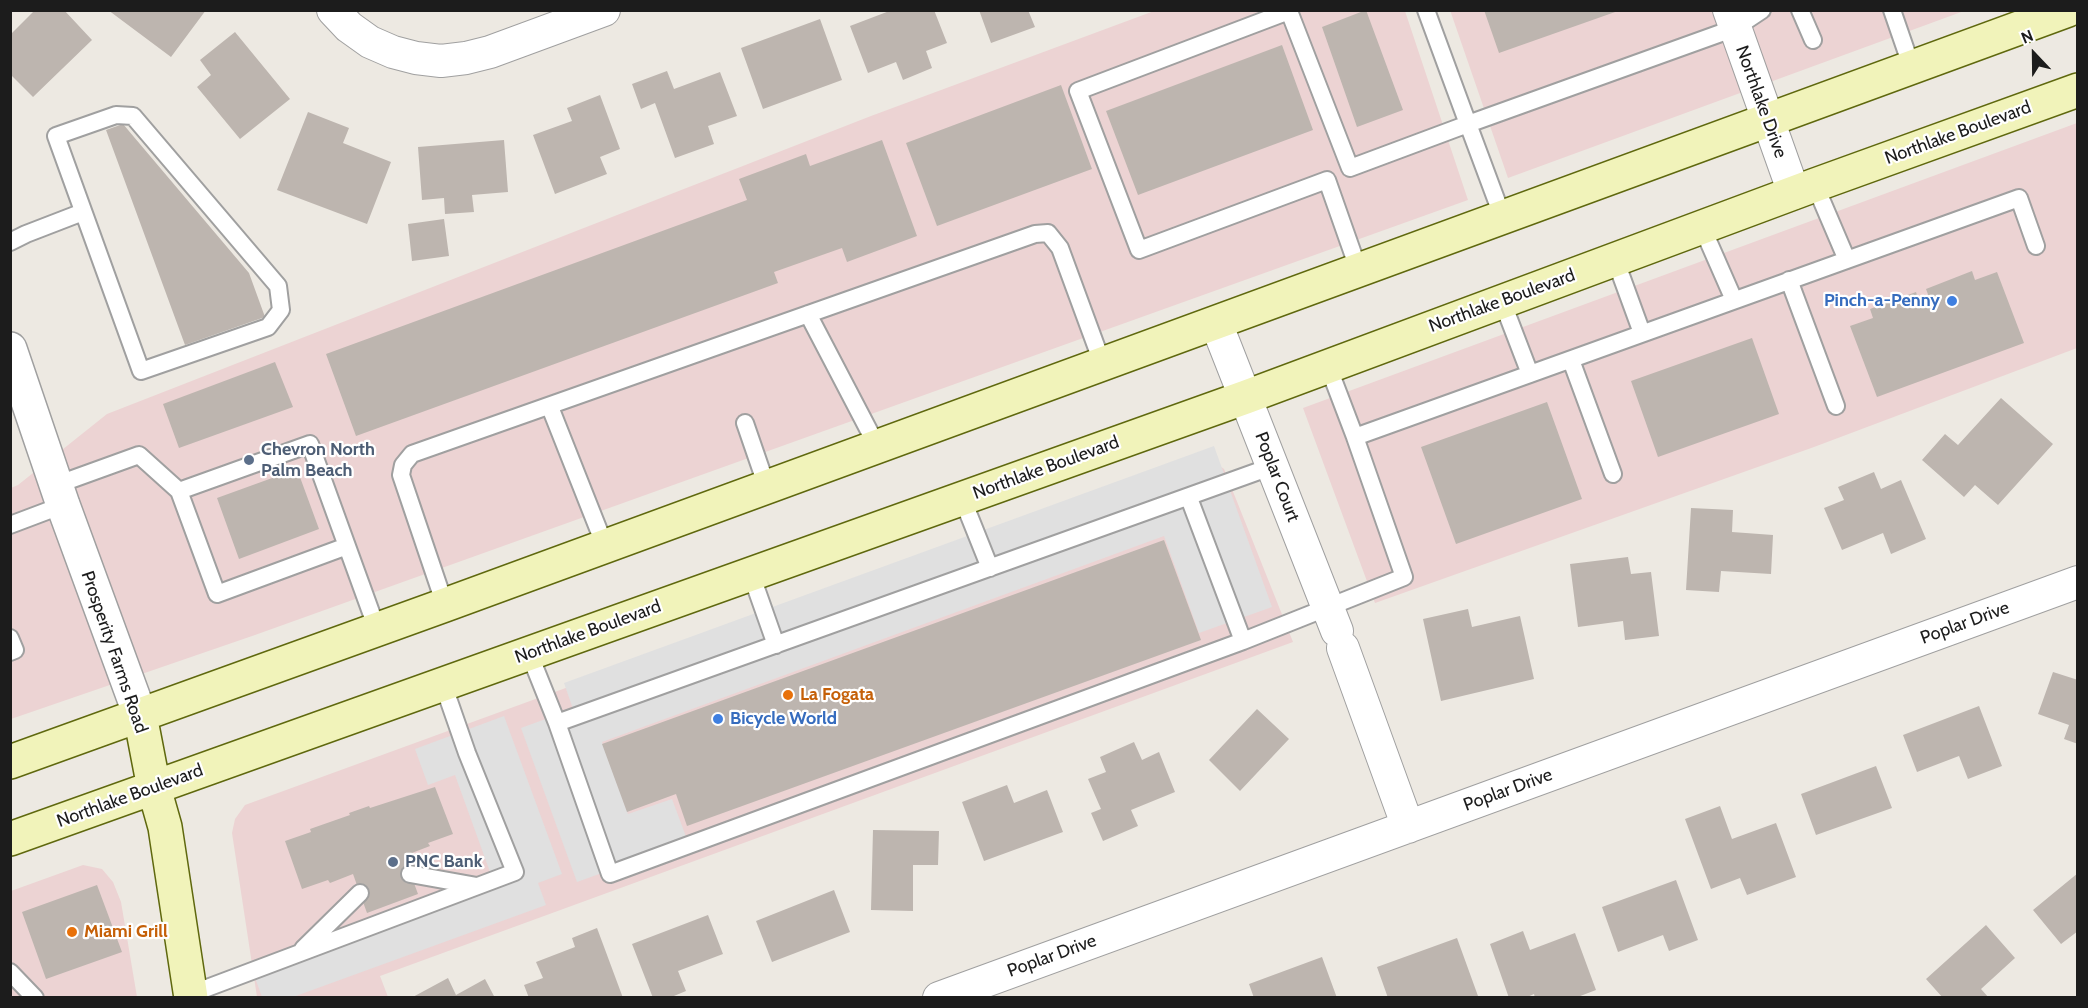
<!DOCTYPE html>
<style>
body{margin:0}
#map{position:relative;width:2088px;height:1008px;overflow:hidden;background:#ede9e2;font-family:Cabin,sans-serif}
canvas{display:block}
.frame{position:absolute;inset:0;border:12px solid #1c1c1c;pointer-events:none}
.north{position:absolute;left:2004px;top:24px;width:60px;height:60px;-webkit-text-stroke:4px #fff;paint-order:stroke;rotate:338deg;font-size:16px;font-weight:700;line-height:24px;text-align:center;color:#1c1c1c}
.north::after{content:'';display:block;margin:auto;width:21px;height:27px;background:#1c1c1c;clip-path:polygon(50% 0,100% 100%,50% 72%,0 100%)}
</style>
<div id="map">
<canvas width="2088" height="1008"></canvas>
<div class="frame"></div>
<div class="north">N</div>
</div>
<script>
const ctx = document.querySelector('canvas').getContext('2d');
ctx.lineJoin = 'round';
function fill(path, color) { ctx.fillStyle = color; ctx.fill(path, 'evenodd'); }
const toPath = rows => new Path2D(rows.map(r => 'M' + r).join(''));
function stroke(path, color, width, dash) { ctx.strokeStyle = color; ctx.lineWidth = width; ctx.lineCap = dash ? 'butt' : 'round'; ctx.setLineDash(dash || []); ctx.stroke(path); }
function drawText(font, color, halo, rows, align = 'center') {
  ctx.font = font + ' Cabin,sans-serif'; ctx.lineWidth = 4.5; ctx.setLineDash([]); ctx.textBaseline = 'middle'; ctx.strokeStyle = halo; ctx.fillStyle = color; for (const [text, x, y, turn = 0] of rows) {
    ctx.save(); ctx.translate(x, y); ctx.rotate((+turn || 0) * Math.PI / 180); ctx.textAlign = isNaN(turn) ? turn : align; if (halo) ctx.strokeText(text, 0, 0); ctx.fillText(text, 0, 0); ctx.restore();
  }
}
const commercial = toPath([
 [1450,10,1964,11,1508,178],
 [1154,11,1405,11,1468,200,255,635,11,719,11,488,18,485,107,414,871,116],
 [2077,123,2077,348,1814,447,1375,603,1303,408],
 [1196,458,1212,460,1224,469,1293,642,380,976,388,997,257,997,232,833,235,819,245,805],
 [83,865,102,869,113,882,121,902,137,997,11,998,11,891]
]);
const parking = toPath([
 [1214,446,1272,607,1199,633,1164,536,602,742,628,814,672,799,688,842,577,882,521,728,573,709,564,683],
 [504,716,562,874,538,883,546,905,293,997,262,997,253,972,494,883,455,775,428,785,415,749]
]);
const building = toPath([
 [35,10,64,10,92,40,33,97,10,74,10,35],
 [108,10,206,10,171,57],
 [892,10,934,10,947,43,926,51,932,68,903,80,896,62,868,73,850,26],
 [979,10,1028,10,1035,27,991,43],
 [1366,10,1403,110,1357,127,1322,27],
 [1484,10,1618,10,1618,11,1499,53],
 [820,19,842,80,763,109,741,48],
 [235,32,290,99,240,139,197,87,211,75,200,60],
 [1282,45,1313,130,1138,195,1106,111],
 [667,71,674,89,720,72,737,116,708,126,714,144,675,158,655,103,641,109,632,84],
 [1061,85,1092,169,937,226,906,143],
 [600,95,620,149,600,157,607,174,555,194,533,135,572,121,567,108],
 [308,112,349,128,343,143,391,162,367,224,277,190],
 [123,124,249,273,265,317,185,345,106,130],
 [504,140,508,192,472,195,474,212,445,214,444,198,422,200,418,147],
 [882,140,917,236,847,262,842,248,774,272,778,283,356,436,326,354,747,200,739,179,806,154,810,166],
 [444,219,449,256,412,261,408,224],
 [1972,271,1975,280,1997,272,2024,343,1877,397,1850,326,1873,318,1870,309,1916,292,1919,301,1929,297,1926,289],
 [1752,338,1779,414,1658,457,1631,381],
 [275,362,293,407,179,448,163,404],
 [2001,398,2053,444,1998,505,1975,485,1964,497,1922,460,1945,434,1958,445],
 [1547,402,1582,499,1456,544,1421,447],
 [297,469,319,529,239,559,217,498],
 [1874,472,1881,489,1901,480,1926,539,1891,554,1883,533,1842,550,1824,508,1844,500,1838,487],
 [1691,508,1733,510,1732,532,1773,535,1771,574,1721,571,1719,592,1686,590],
 [1164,540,1201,640,687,826,676,794,627,812,602,744],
 [1628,557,1631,574,1651,572,1659,636,1625,640,1623,621,1578,627,1570,564],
 [1468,609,1472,627,1520,616,1534,679,1441,701,1423,619],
 [2053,672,2078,680,2078,744,2064,739,2069,725,2038,714],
 [1979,706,2002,766,1968,779,1959,756,1917,772,1903,735],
 [1257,709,1289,739,1240,791,1209,760],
 [1134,742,1142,760,1159,752,1175,792,1131,810,1138,826,1103,841,1091,813,1101,809,1088,779,1106,772,1100,757],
 [1876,766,1892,808,1816,835,1801,794],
 [1007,785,1014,803,1047,790,1063,832,984,861,962,802],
 [435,787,453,834,428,843,430,846,404,856,418,894,367,913,353,874,330,883,328,880,302,889,285,841,311,832,310,829,350,815,349,813,369,806,370,808],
 [1720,806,1732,839,1776,823,1796,877,1747,895,1740,878,1711,889,1685,819],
 [873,830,939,831,938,865,913,865,913,911,871,910],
 [2078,873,2078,931,2061,944,2033,910],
 [1676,880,1698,940,1669,951,1663,935,1618,952,1602,907],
 [97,885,122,952,46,979,22,912],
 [834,890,850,932,772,962,756,921],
 [708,915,723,954,678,971,686,991,669,998,653,998,632,944],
 [1986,925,2015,958,1981,989,1989,998,1943,998,1926,979],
 [597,928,623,998,529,998,524,985,543,978,536,962,575,947,572,938],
 [1523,931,1530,950,1575,933,1596,990,1575,998,1535,998,1534,994,1525,998,1509,998,1490,944],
 [1457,938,1478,996,1473,998,1388,998,1377,967],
 [1322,957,1337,998,1254,998,1249,984],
 [448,978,456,995,485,979,495,998,411,998]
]);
const service = toPath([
 [1426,10,1468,124,1735,28,1762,10],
 [1800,10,1813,40],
 [1892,10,1912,68],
 [116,115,133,116,278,286,281,310,268,327,141,371,56,136,116,115],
 [1815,185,1847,260],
 [1702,227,1734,300],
 [10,242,26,234,83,212],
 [1615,259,1642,333],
 [1359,271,1327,180,1139,250,1078,91,1289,11,1350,168,1468,124,1503,218],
 [1789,280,1836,406],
 [1502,301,1530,374],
 [808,314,877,446],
 [1571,360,1613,474],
 [550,407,605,546],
 [745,423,767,487],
 [1355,437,2019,198,2036,246],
 [56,485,139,455,179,491,310,444,377,629],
 [179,491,217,594,347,546],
 [962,498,990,568],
 [10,525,63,505],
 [751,574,776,645],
 [445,605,401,475,403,465,412,454,1035,234,1048,233,1060,248,1103,365],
 [10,638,15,650,10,652],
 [1243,641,1404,577,1355,437,1328,366],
 [529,653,557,723,610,874,1243,641,1189,498],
 [557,723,1273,466],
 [410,874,477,886],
 [303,949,360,893],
 [10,972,35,998],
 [191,994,515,872,467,753,443,684]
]);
const minor = toPath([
 [333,10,349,27,370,42,393,52,416,58,441,61,466,58,490,52,604,10],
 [1729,10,1794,193],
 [1216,323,1337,631],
 [1343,648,1408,827],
 [939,998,2078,582]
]);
const tertiary = toPath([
 [10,349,63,505,140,715]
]);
const secondary = toPath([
 [140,715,154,788,165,827,191,998],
 [10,762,445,605,2068,10],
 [10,839,1246,397,1815,185,2078,90]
]);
const markers = [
 [1952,301,6,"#3f7fe0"],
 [249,460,6,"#5c6f8a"],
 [788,695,6,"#e8710a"],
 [718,719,6,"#3f7fe0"],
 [393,862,6,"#5c6f8a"],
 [72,932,6,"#e8710a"]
];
const streetNames = [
 ["Northlake Drive",1761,102,70],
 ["Northlake Boulevard",1958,133,-20],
 ["Northlake Boulevard",1502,301,-20],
 ["Northlake Boulevard",1046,468,-20],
 ["Poplar Court",1277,477,69],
 ["Poplar Drive",1965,623,-20],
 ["Northlake Boulevard",588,632,-20],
 ["Prosperity Farms Road",114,652,71],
 ["Poplar Drive",1508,790,-20],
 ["Northlake Boulevard",130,796,-20],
 ["Poplar Drive",1052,956,-20]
];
const shopNames = [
 ["Pinch-a-Penny",1940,301],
 ["Bicycle World",730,719,"left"]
];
const serviceNames = [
 ["Chevron North",261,450],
 ["Palm Beach",261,471],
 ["PNC Bank",405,862]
];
const foodNames = [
 ["La Fogata",800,695],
 ["Miami Grill",84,932]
];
fill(commercial, '#ecd3d3');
fill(parking, '#e0e0e0');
fill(building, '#bdb5af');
stroke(service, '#a0a0a0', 20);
stroke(minor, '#a0a0a0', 34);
stroke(tertiary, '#a0a0a0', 36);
stroke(secondary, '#5f680e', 36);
stroke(service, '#fff', 16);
stroke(minor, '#fff', 32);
stroke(tertiary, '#fff', 33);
stroke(secondary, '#f1f3ba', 33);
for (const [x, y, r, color] of markers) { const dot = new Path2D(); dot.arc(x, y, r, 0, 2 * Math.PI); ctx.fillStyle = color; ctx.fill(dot); stroke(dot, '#fff', 2); }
drawText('18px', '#1c1c1c', '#fff', streetNames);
drawText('bold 18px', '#366cbe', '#fff', shopNames, 'right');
drawText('bold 18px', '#4e5e75', '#fff', serviceNames, 'left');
drawText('bold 18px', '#c56008', '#fff', foodNames, 'left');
</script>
